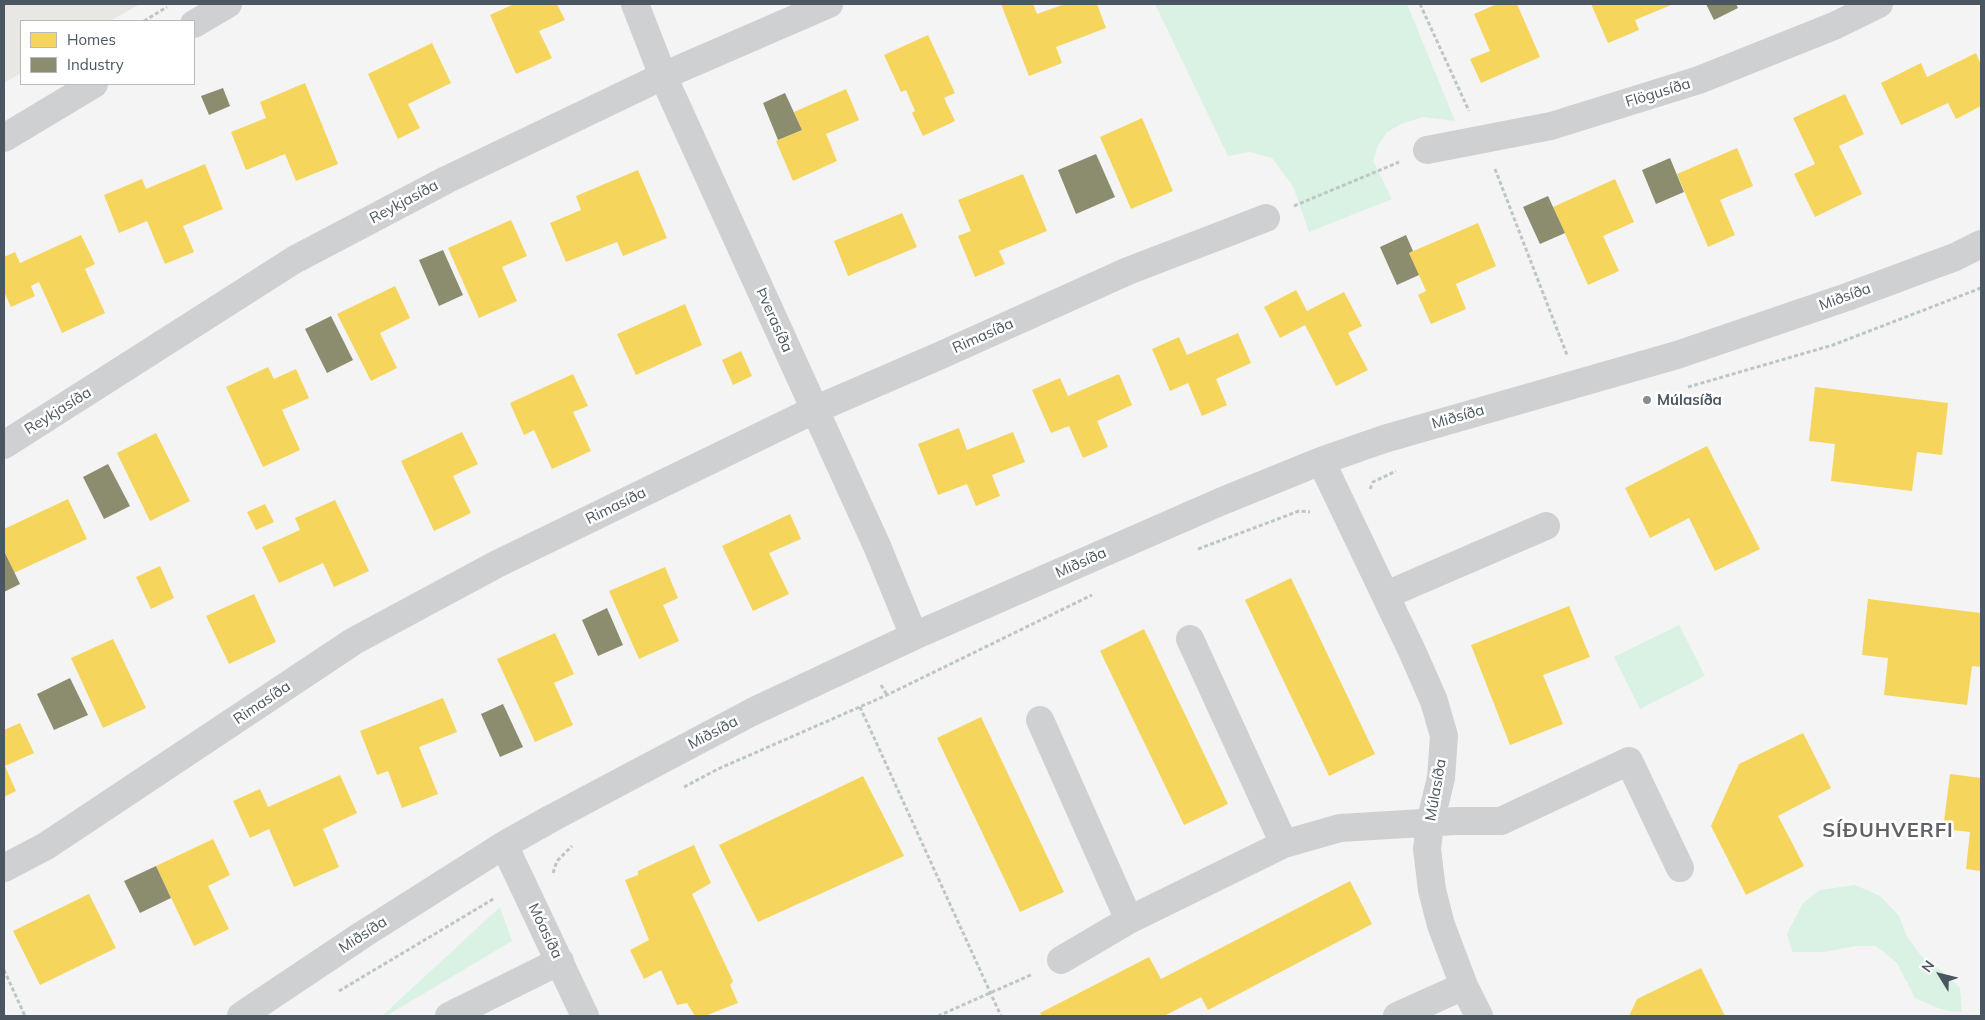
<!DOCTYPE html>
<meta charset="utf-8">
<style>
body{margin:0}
#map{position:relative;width:1985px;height:1020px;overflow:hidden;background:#f4f4f4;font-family:Mulish,sans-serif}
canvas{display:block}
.frame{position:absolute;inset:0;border:5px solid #4a5661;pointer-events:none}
.legend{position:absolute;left:20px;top:20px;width:175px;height:65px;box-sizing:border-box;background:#fff;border:1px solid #b7bbc0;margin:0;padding:6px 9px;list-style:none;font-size:15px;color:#4a5661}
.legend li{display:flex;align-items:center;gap:10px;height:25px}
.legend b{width:25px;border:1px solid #b7bbc0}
.north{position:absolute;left:1915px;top:950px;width:50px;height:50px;-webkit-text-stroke:4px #fff;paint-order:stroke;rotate:306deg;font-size:14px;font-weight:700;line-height:20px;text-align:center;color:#4a5661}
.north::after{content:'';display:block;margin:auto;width:18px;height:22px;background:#4a5661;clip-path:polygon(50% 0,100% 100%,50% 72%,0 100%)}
</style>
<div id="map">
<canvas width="1985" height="1020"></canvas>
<div class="frame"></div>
<ul class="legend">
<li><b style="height:14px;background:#f6d55c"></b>Homes</li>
<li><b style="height:14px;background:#8c8c6e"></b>Industry</li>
</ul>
<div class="north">N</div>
</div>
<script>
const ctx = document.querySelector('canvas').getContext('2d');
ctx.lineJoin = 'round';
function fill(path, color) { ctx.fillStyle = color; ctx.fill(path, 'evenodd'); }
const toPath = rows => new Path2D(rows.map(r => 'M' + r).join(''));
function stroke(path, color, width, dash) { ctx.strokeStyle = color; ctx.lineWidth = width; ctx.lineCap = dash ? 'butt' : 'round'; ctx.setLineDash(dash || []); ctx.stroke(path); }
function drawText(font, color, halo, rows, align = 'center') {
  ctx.font = font + ' Mulish,sans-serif'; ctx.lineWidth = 5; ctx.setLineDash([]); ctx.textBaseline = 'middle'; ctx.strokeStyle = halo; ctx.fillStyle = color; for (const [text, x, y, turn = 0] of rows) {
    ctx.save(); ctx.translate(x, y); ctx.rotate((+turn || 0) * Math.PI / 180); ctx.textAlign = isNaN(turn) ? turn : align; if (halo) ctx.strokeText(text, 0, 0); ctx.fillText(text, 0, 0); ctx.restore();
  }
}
const commercial = toPath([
 [4,4,140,4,110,21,21,21,21,73,4,83]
]);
const green = toPath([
 [1155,4,1407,4,1455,121,1423,117,1401,124,1387,132,1377,147,1373,161,1392,199,1309,232,1293,186,1272,158,1250,152,1228,156],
 [1679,625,1705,676,1640,709,1614,657],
 [1855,885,1880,896,1899,916,1907,937,1922,957,1938,968,1960,988,1962,1012,1948,1011,1938,1008,1915,998,1897,963,1876,946,1855,946,1824,952,1792,952,1787,934,1803,903,1820,890],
 [500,907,512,941,386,1016,382,1016]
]);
const homes = toPath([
 [514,4,557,4,565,20,539,31,552,58,516,74,490,15],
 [1001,4,1033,4,1037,14,1065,4,1097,4,1106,28,1056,47,1062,63,1029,76],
 [1497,4,1517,4,1540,57,1481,83,1470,59,1490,51,1474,14],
 [1591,4,1671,4,1671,5,1635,20,1639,30,1608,43],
 [928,35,955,93,944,98,955,121,923,136,912,113,915,111,906,90,901,92,884,55],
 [432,43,451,83,408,104,420,128,398,139,368,74],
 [1976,53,1981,65,1981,106,1956,119,1948,103,1901,125,1881,83,1921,63,1927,77],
 [305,83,338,164,296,181,285,154,246,170,231,132,266,118,260,102],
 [846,89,859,120,826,134,837,161,793,181,776,141,802,130,794,112],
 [1845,94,1864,134,1839,146,1862,194,1815,217,1794,174,1815,164,1793,118],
 [1142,118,1173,191,1131,209,1100,137],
 [1737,148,1753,186,1720,200,1735,235,1708,247,1677,174],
 [205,164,223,209,183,226,194,252,165,264,147,221,119,233,104,195,142,179,146,189],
 [638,170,667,238,623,256,617,242,566,262,550,223,581,210,576,196],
 [1023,174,1047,231,999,251,1005,264,975,277,958,236,971,231,958,200],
 [1615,179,1634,222,1603,236,1619,271,1588,285,1553,207],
 [902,213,917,247,848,276,834,241],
 [511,220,527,256,502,267,517,301,479,318,448,248],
 [1478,223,1496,266,1456,284,1466,309,1431,324,1418,295,1426,291,1409,253],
 [81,235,95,264,85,269,105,313,62,333,39,282,31,286,35,296,11,307,4,292,4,257,15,252,20,263],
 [395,286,410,318,380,333,397,368,371,381,337,314],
 [1296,290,1307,311,1344,292,1362,326,1348,333,1368,370,1336,386,1305,325,1280,338,1264,307],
 [685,304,702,345,636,375,617,334],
 [1238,333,1251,363,1216,379,1227,405,1202,416,1188,383,1170,391,1152,349,1179,337,1187,355],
 [741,351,752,376,733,385,722,360],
 [268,367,274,379,296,369,309,398,282,410,300,450,263,467,226,387],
 [573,374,588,406,573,412,591,451,552,469,534,430,524,435,510,403],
 [1119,374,1132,405,1097,421,1108,447,1083,458,1069,426,1051,433,1032,390,1060,378,1068,396],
 [1815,387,1948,403,1942,455,1917,452,1912,491,1831,481,1835,444,1809,441],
 [959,428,967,450,1013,432,1025,462,992,475,1000,496,976,506,967,484,938,495,918,444],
 [462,432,478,464,453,476,471,513,434,531,401,461],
 [156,433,190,501,150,521,117,453],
 [1707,446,1760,549,1715,571,1689,518,1650,538,1625,488],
 [68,499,87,539,14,573,4,550,4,529],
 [335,500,369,571,334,587,323,563,279,583,262,547,300,530,295,518],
 [265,504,274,522,256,530,247,512],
 [790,514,801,539,769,553,789,594,753,611,722,546],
 [160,566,174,598,151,609,136,577],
 [665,567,678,598,663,605,679,641,639,659,609,591],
 [1291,578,1375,754,1329,776,1245,600],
 [254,594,276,642,229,664,206,616],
 [1868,599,1981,613,1981,667,1972,666,1967,705,1884,695,1888,658,1862,655],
 [1569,606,1590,657,1543,675,1563,724,1510,745,1471,645],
 [1144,629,1228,804,1184,825,1100,651],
 [555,633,574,674,554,683,573,725,535,742,497,659],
 [113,639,146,708,103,728,71,658],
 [443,698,457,732,419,747,438,794,402,808,388,771,377,775,360,731],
 [981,717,1064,892,1020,912,937,738],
 [20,723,34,753,5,766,16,791,4,797,4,730],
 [1803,733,1831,788,1778,816,1804,866,1746,895,1711,826,1739,764],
 [1950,774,1981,778,1981,871,1966,869,1970,832,1943,829],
 [340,775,357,813,323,829,339,867,294,887,269,829,250,838,233,801,260,789,268,807],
 [863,776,904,856,758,922,719,845],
 [213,839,230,875,208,886,229,929,194,946,156,866],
 [694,845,711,883,692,894,733,981,730,985,738,1003,705,1016,695,1016,687,1003,677,1005,661,970,644,979,630,950,649,940,625,880,638,875,638,871],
 [1350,881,1372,924,1208,1010,1201,997,1164,1016,1042,1016,1040,1013,1149,957,1161,979],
 [89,894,116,948,40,985,13,931],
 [1701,968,1725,1016,1629,1016,1637,999]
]);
const industry = toPath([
 [1706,4,1736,4,1738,8,1714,20],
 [223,88,230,106,209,115,201,96],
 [785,93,802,130,778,140,763,103],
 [1096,154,1115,197,1076,214,1058,170],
 [1670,158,1684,192,1656,204,1642,170],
 [1548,196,1565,233,1540,244,1523,207],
 [1406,235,1413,251,1409,253,1419,275,1397,285,1380,247],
 [443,250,463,295,439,306,419,260],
 [331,316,353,360,327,373,305,329],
 [108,464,130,506,104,519,83,477],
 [5,553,20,584,4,592,4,554],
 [607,608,623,645,598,656,582,620],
 [70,678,88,715,54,730,37,694],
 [503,704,523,747,500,757,481,714],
 [156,866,171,898,140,913,124,881]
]);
const path = toPath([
 [1420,4,1469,111],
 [144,21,167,7],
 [1495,169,1567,355],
 [1294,206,1399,162],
 [1688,387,1833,345,1981,288],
 [1370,489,1373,482,1396,471],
 [1198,549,1299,511,1310,512],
 [881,685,887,695],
 [860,707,1001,1016],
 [684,787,718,769,887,695,1092,595],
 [553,873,557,861,572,846],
 [4,970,25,1016],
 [339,991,495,898],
 [938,1016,1033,974]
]);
const minor = toPath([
 [635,4,663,76,877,546,914,636],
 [194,24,228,4],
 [4,138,94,84],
 [1427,150,1551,126,1699,80,1834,26,1879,4],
 [4,445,294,260,446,180,663,76,829,4],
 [1321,461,1412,651,1434,701,1444,736,1441,778,1430,823,1427,849,1432,890,1441,925,1464,986,1479,1016],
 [1386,595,1546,526],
 [1190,639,1284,844],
 [1040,720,1129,920],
 [504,845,585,1016],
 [4,868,46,846,354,641,497,564,814,410,939,356,1128,271,1266,218],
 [1061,960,1129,920,1284,844,1340,828,1456,821,1501,821,1629,761,1680,868],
 [241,1016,362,935,504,845,552,818,752,712,914,636,1220,502,1321,461,1384,439,1677,355,1847,297,1955,257,1981,244],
 [449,1016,560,961],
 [1397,1016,1464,986]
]);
const markers = [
 [1647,400,5,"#868d94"]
];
const streetNames = [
 ["Flögusíða",1658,93,-17],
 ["Reykjasíða",404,202,-28],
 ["Miðsíða",1845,297,-20],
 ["Þverasíða",774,320,66],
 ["Rimasíða",983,336,-24],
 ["Reykjasíða",58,411,-32],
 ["Miðsíða",1458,417,-16],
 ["Rimasíða",616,506,-26],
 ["Miðsíða",1081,563,-24],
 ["Rimasíða",262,703,-34],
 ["Miðsíða",713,733,-28],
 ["Múlasíða",1436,790,-80],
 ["Móasíða",545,931,64],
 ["Miðsíða",363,935,-33]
];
const poiNames = [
 ["Múlasíða",1657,400]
];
const districtNames = [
 ["SÍÐUHVERFI",1888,831]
];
fill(commercial, '#e8e7e3');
fill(green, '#d9f2e3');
fill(homes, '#f6d55c');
fill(industry, '#8c8c6e');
stroke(path, '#bcc7c4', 3, [4, 2.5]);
stroke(minor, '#ced0d2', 28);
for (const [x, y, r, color] of markers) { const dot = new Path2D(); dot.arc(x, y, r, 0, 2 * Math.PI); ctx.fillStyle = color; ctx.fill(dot); stroke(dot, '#fff', 2); }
drawText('15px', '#4a5661', '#fff', streetNames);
drawText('bold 15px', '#4a5661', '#fff', poiNames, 'left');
ctx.letterSpacing = '1px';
drawText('bold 20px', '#5f6368', '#fff', districtNames);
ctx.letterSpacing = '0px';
</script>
